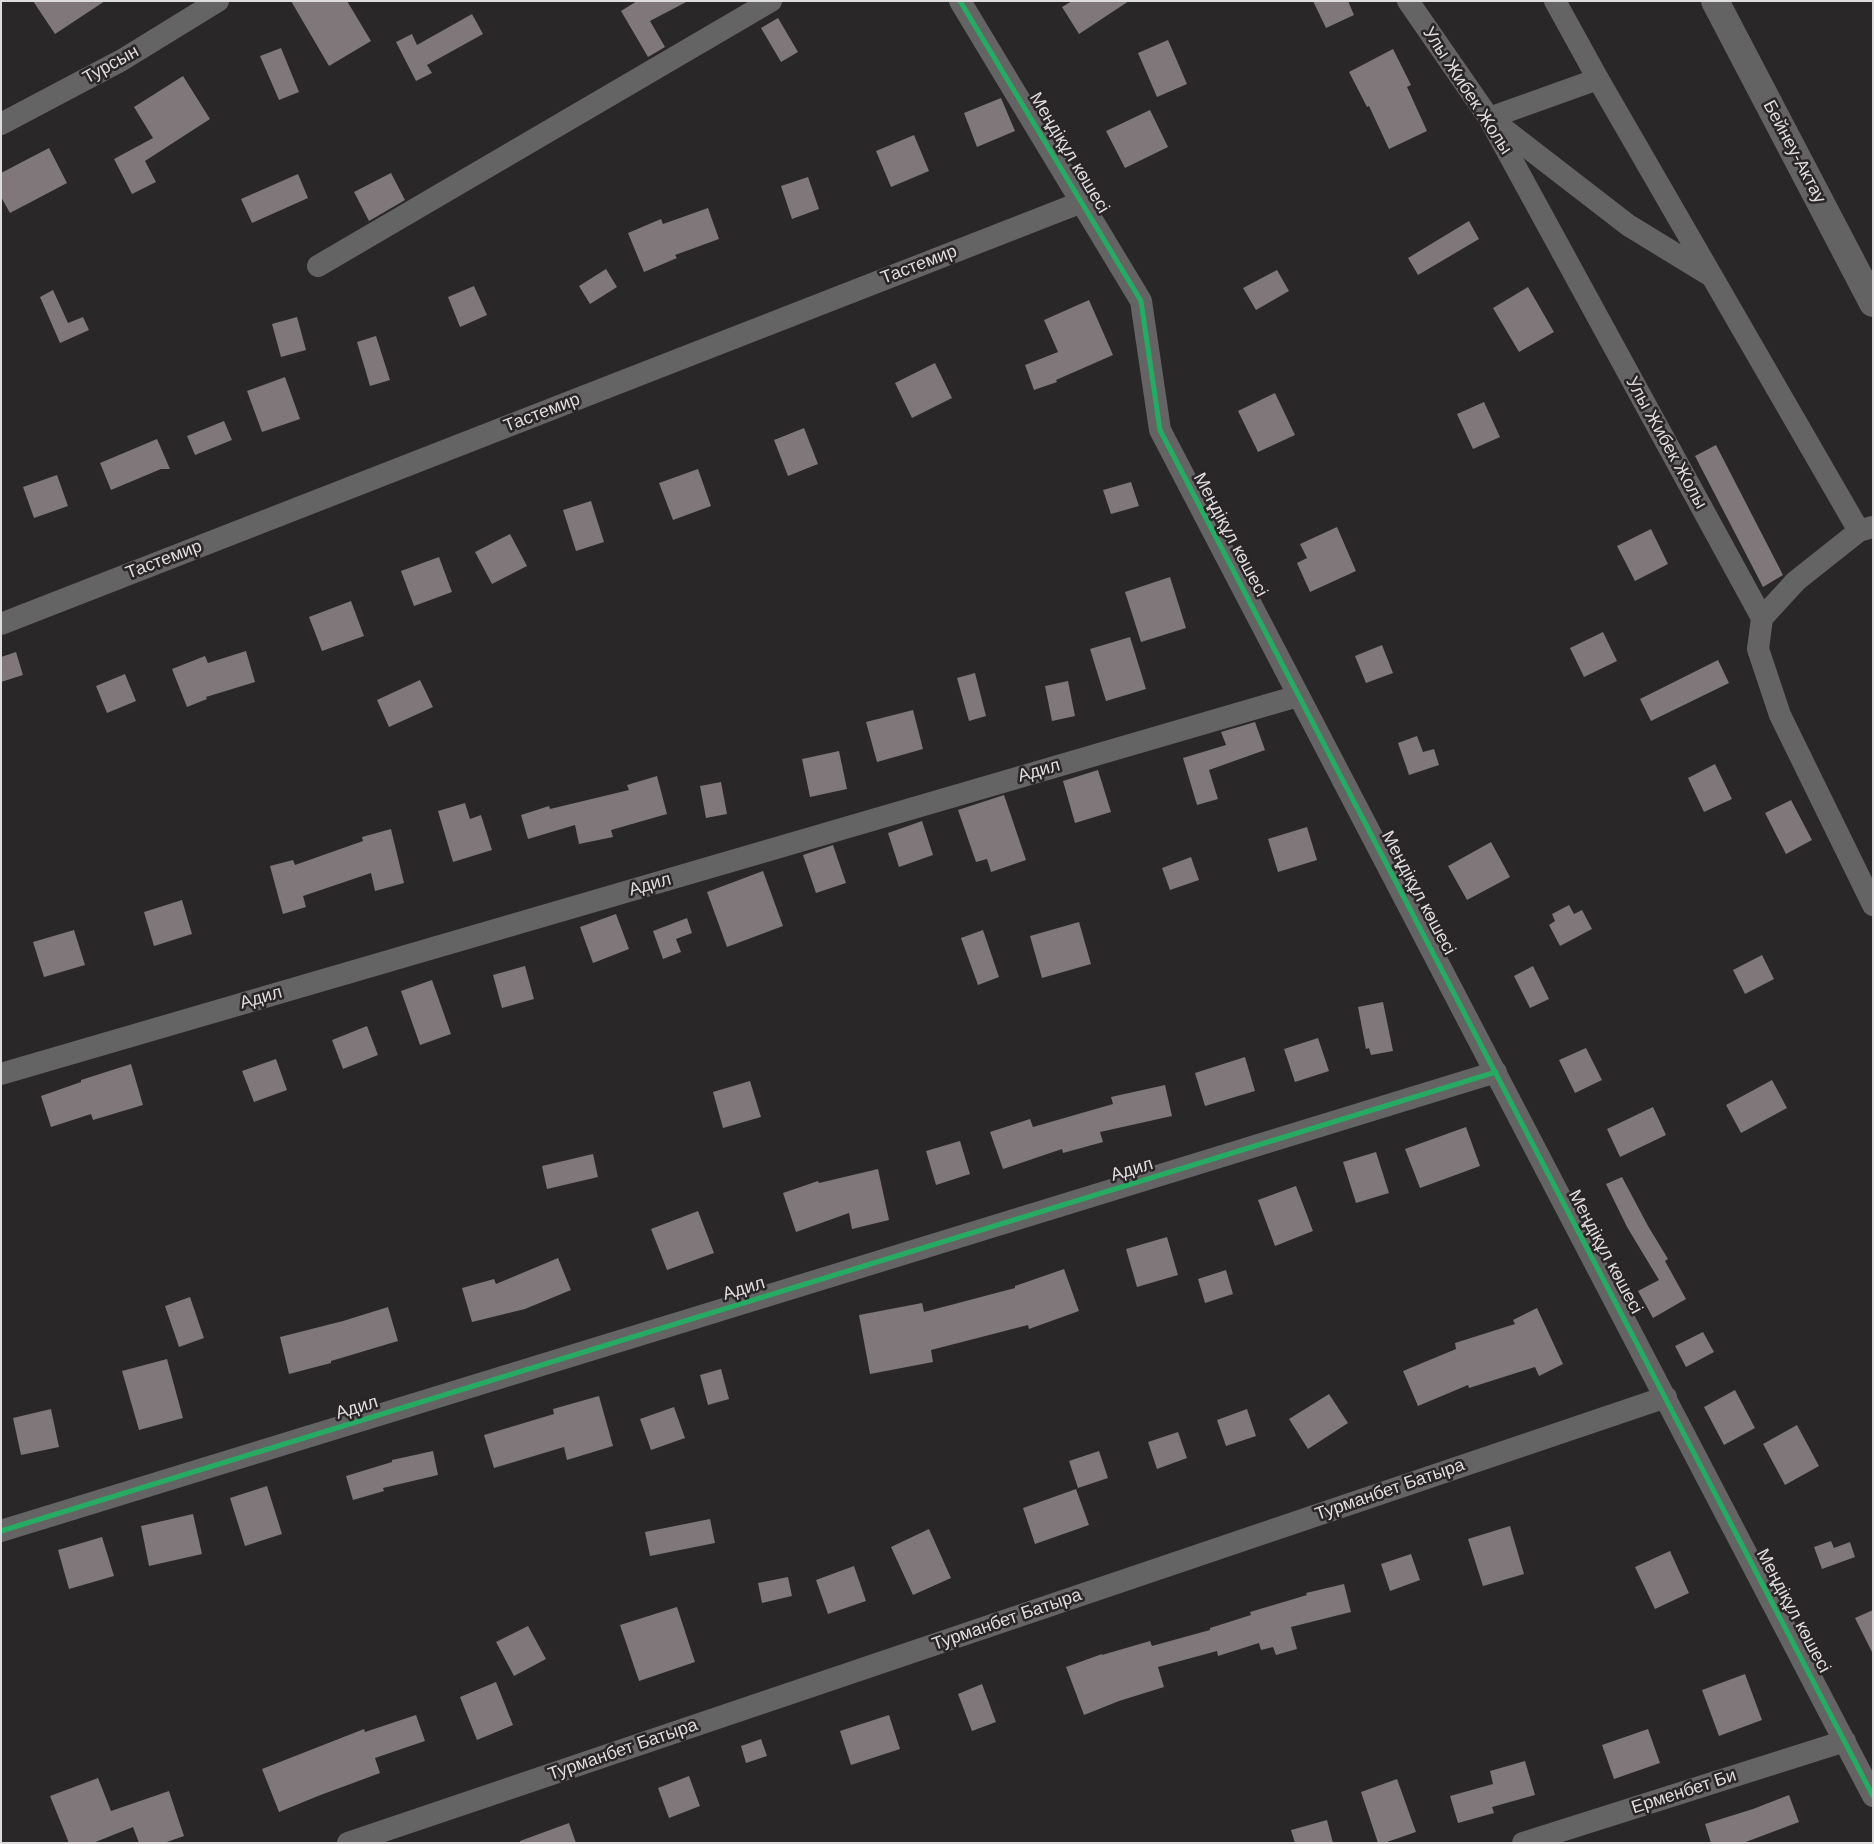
<!DOCTYPE html>
<meta charset="utf-8">
<style>
body{margin:0}
#map{position:relative;width:1874px;height:1844px;overflow:hidden;background:#292728;font-family:Helvetica,sans-serif}
canvas{display:block}
.frame{position:absolute;inset:0;border:2px solid #dedcdd;pointer-events:none}
</style>
<div id="map">
<canvas width="1874" height="1844"></canvas>
<div class="frame"></div>
</div>
<script>
const ctx = document.querySelector('canvas').getContext('2d');
ctx.lineJoin = 'round';
function fill(path, color) { ctx.fillStyle = color; ctx.fill(path, 'evenodd'); }
const toPath = rows => new Path2D(rows.map(r => 'M' + r).join(''));
function stroke(path, color, width, dash) { ctx.strokeStyle = color; ctx.lineWidth = width; ctx.lineCap = dash ? 'butt' : 'round'; ctx.setLineDash(dash || []); ctx.stroke(path); }
function drawText(font, color, halo, rows, align = 'center') {
  ctx.font = font + ' Helvetica,sans-serif'; ctx.lineWidth = 5; ctx.setLineDash([]); ctx.textBaseline = 'middle'; ctx.strokeStyle = halo; ctx.fillStyle = color; for (const [text, x, y, turn = 0] of rows) {
    ctx.save(); ctx.translate(x, y); ctx.rotate((+turn || 0) * Math.PI / 180); ctx.textAlign = isNaN(turn) ? turn : align; if (halo) ctx.strokeText(text, 0, 0); ctx.fillText(text, 0, 0); ctx.restore();
  }
}
const building = toPath([
 [33,1,105,1,55,34],
 [291,1,347,1,371,41,329,66],
 [637,1,688,1,650,21,665,47,648,57,621,11],
 [1072,1,1129,1,1079,34,1062,7],
 [1313,1,1348,1,1354,15,1326,28],
 [472,14,483,34,427,65,432,73,416,81,396,42,412,34,417,45],
 [778,18,798,52,781,62,761,28],
 [1168,40,1187,84,1157,97,1138,53],
 [281,48,299,92,279,100,260,56],
 [1393,49,1411,85,1407,87,1427,131,1389,149,1369,106,1367,107,1349,72],
 [183,76,210,119,145,161,156,182,132,194,114,159,153,138,134,107],
 [1001,98,1015,131,977,147,964,113],
 [1150,110,1168,147,1125,168,1106,131],
 [914,135,929,171,891,187,876,151],
 [49,148,67,183,10,213,1,197,1,173],
 [391,173,405,200,369,221,354,192],
 [298,174,308,198,252,223,241,199],
 [808,177,819,209,792,219,781,186],
 [708,208,719,239,675,255,677,258,644,272,628,233,661,219,663,224],
 [1469,221,1479,239,1418,275,1408,258],
 [606,269,617,287,590,304,579,286],
 [1277,270,1289,291,1256,310,1243,288],
 [474,286,487,315,460,327,448,297],
 [1528,287,1554,332,1519,352,1493,308],
 [53,290,68,323,83,317,89,330,60,343,40,297],
 [1089,300,1113,355,1056,380,1057,382,1034,390,1025,365,1058,352,1044,320],
 [297,317,306,350,281,357,272,324],
 [376,336,390,380,370,386,357,342],
 [935,363,952,398,912,418,895,383],
 [285,377,300,419,262,432,247,391],
 [1275,393,1295,435,1258,452,1238,411],
 [1484,402,1500,437,1473,449,1457,414],
 [224,421,232,440,195,455,187,436],
 [804,428,818,464,788,476,774,440],
 [157,439,170,469,161,469,111,490,100,463],
 [1716,445,1783,575,1763,587,1695,456],
 [698,469,711,506,673,520,659,483],
 [57,475,68,506,34,518,23,487],
 [1131,482,1139,506,1111,514,1103,490],
 [591,501,604,542,576,551,563,510],
 [1337,527,1356,571,1310,592,1297,563,1307,558,1300,544],
 [1651,529,1668,564,1635,581,1617,546],
 [510,534,527,566,492,584,475,552],
 [439,557,452,592,414,606,401,571],
 [1170,577,1186,628,1141,642,1125,592],
 [351,601,364,636,322,651,309,617],
 [1603,632,1617,661,1584,677,1570,648],
 [1130,637,1146,689,1106,701,1090,649],
 [1382,645,1393,673,1366,683,1355,656],
 [246,651,255,682,206,697,207,699,187,707,172,669,205,656,208,663],
 [16,652,23,675,1,682,1,657],
 [1718,660,1729,683,1651,721,1640,699],
 [975,673,986,716,969,721,957,678],
 [125,674,136,701,107,713,96,686],
 [420,680,433,707,389,727,377,700],
 [1068,681,1075,716,1052,721,1045,686],
 [913,710,923,749,877,762,866,722],
 [1255,722,1265,750,1209,770,1218,799,1197,805,1183,758,1226,745,1221,732],
 [1417,736,1423,752,1434,749,1439,765,1409,775,1398,743],
 [839,751,847,789,810,797,802,759],
 [1715,764,1732,799,1704,812,1688,778],
 [1098,770,1111,812,1075,823,1063,781],
 [657,776,667,814,611,830,613,837,579,844,575,825,528,839,521,815,549,806,550,809,629,790,627,785],
 [721,782,727,814,706,818,700,786],
 [1004,795,1026,860,991,872,987,859,976,862,958,810],
 [1791,800,1812,840,1786,854,1765,813],
 [465,803,470,819,481,815,492,850,453,862,438,811],
 [922,821,933,855,899,867,888,833],
 [1307,827,1317,860,1278,872,1268,839],
 [391,829,404,883,375,891,371,873,303,896,306,907,283,914,270,866,293,860,295,865,363,841,362,837],
 [1491,842,1510,877,1467,900,1448,866],
 [833,845,846,883,816,893,803,855],
 [1191,857,1199,880,1170,890,1162,868],
 [763,871,783,926,727,947,707,892],
 [182,900,192,934,154,946,144,912],
 [1569,905,1574,914,1582,910,1592,929,1560,946,1549,925,1555,921,1552,914],
 [616,914,629,949,593,963,580,927],
 [687,918,692,933,676,939,681,952,663,959,653,931],
 [1079,922,1091,964,1042,978,1030,936],
 [74,930,85,965,44,977,33,942],
 [983,930,999,977,978,985,961,938],
 [1762,955,1774,979,1745,994,1733,970],
 [525,966,534,999,502,1008,493,975],
 [1533,966,1549,999,1530,1008,1514,976],
 [432,980,451,1034,420,1045,401,991],
 [1383,1002,1393,1051,1371,1055,1369,1048,1366,1049,1358,1007],
 [367,1026,378,1055,343,1069,332,1040],
 [1318,1038,1329,1071,1295,1082,1284,1049],
 [1586,1048,1602,1080,1575,1093,1559,1060],
 [1245,1057,1255,1091,1205,1106,1195,1073],
 [276,1059,287,1090,254,1102,242,1071],
 [131,1064,143,1105,93,1120,91,1114,51,1127,41,1096,81,1082,81,1080],
 [1772,1080,1787,1108,1741,1133,1726,1105],
 [750,1081,761,1117,723,1128,713,1092],
 [1165,1085,1172,1116,1100,1132,1103,1142,1063,1153,1062,1149,1003,1169,990,1132,1030,1119,1033,1127,1113,1104,1111,1097],
 [1653,1107,1666,1135,1620,1157,1607,1129],
 [1466,1127,1480,1166,1420,1188,1405,1149],
 [960,1141,970,1174,936,1185,926,1151],
 [1376,1152,1389,1193,1356,1203,1343,1162],
 [593,1154,598,1177,547,1189,542,1166],
 [878,1169,889,1220,852,1229,849,1213,796,1232,783,1193,818,1181,819,1183],
 [1622,1177,1648,1226,1668,1259,1665,1261,1686,1299,1653,1318,1638,1291,1659,1280,1627,1227,1606,1184],
 [1296,1186,1313,1231,1275,1246,1258,1200],
 [698,1211,714,1253,667,1270,651,1229],
 [1167,1237,1178,1275,1137,1287,1126,1249],
 [558,1258,571,1290,525,1309,472,1322,462,1288,494,1279,496,1284],
 [1064,1269,1079,1311,1029,1329,1028,1325,931,1350,933,1362,870,1374,859,1315,922,1303,924,1312,1015,1288,1015,1286],
 [1226,1270,1233,1294,1205,1303,1198,1279],
 [190,1297,204,1338,179,1347,165,1306],
 [388,1307,398,1341,331,1361,331,1363,289,1374,280,1337,343,1321],
 [1537,1308,1563,1364,1539,1376,1535,1367,1469,1388,1468,1385,1418,1406,1403,1371,1456,1349,1455,1343,1515,1324,1513,1320],
 [1703,1332,1714,1352,1686,1367,1675,1346],
 [167,1359,183,1418,139,1430,122,1371],
 [721,1369,729,1399,708,1405,700,1375],
 [1735,1390,1755,1428,1724,1445,1704,1407],
 [1329,1394,1348,1423,1308,1449,1289,1419],
 [599,1396,613,1446,567,1460,564,1447,494,1468,484,1435,554,1414,553,1409],
 [674,1407,685,1438,651,1450,640,1419],
 [51,1409,59,1447,21,1455,13,1418],
 [1247,1409,1256,1436,1226,1446,1217,1420],
 [1797,1425,1819,1466,1785,1485,1763,1444],
 [1178,1432,1187,1458,1157,1469,1148,1442],
 [433,1451,438,1475,383,1488,384,1491,353,1500,346,1476,392,1462,392,1460],
 [1099,1451,1108,1478,1078,1488,1069,1461],
 [267,1486,282,1534,245,1546,230,1498],
 [1076,1489,1089,1525,1035,1544,1023,1508],
 [193,1514,202,1554,149,1566,141,1526],
 [710,1519,715,1543,650,1556,645,1532],
 [1510,1526,1524,1574,1483,1586,1468,1539],
 [929,1529,951,1578,913,1595,891,1547],
 [102,1537,114,1576,69,1589,58,1550],
 [1831,1541,1834,1548,1850,1542,1855,1557,1822,1569,1814,1547],
 [1670,1551,1689,1593,1655,1609,1635,1567],
 [1411,1554,1420,1580,1390,1591,1381,1564],
 [854,1566,866,1601,828,1614,816,1580],
 [788,1577,792,1596,762,1603,758,1583],
 [1344,1584,1351,1612,1291,1627,1297,1649,1276,1655,1273,1647,1261,1650,1259,1643,1218,1656,1217,1651,1158,1667,1164,1687,1119,1701,1084,1715,1066,1667,1102,1654,1102,1655,1150,1641,1152,1646,1210,1630,1210,1628,1251,1615,1250,1612,1307,1595,1306,1593],
 [677,1607,695,1662,639,1681,620,1625],
 [1873,1610,1873,1654,1855,1618],
 [528,1626,546,1659,514,1676,496,1642],
 [1745,1674,1762,1720,1719,1736,1702,1690],
 [496,1682,513,1725,477,1740,460,1697],
 [982,1684,996,1722,972,1731,958,1694],
 [416,1715,425,1741,375,1758,380,1773,318,1796,279,1812,262,1769,364,1729,365,1732],
 [889,1715,900,1749,851,1765,840,1731],
 [1648,1729,1660,1763,1614,1779,1602,1745],
 [761,1739,767,1756,746,1763,741,1746],
 [1525,1761,1535,1795,1492,1807,1494,1813,1458,1823,1450,1796,1493,1784,1490,1771],
 [689,1776,700,1806,669,1818,658,1788],
 [98,1778,111,1811,169,1791,184,1836,164,1843,139,1843,133,1827,93,1843,69,1843,50,1796],
 [1397,1779,1416,1832,1384,1843,1378,1843,1361,1792],
 [1789,1795,1799,1822,1743,1843,1711,1843,1705,1824,1753,1809],
 [1327,1820,1333,1843,1295,1843,1291,1830],
 [569,1823,576,1843,520,1843,520,1841]
]);
const minor = toPath([
 [960,1,1141,301,1160,430,1873,1796],
 [1408,1,1489,118,1762,618,1758,649,1780,715,1873,905],
 [1555,1,1598,79],
 [1489,118,1598,79,1859,531],
 [1496,123,1628,225,1708,274],
 [1,124,122,60,218,1],
 [318,266,771,1],
 [1762,618,1796,581,1859,531,1872,527],
 [1,624,1082,202],
 [1,1074,1298,696],
 [1,1531,1496,1072],
 [348,1843,1666,1397],
 [1523,1843,1845,1741]
]);
const trunk = toPath([
 [1715,1,1873,303]
]);
const cycleway = toPath([
 [960,1,1141,301,1160,430,1873,1796],
 [1,1531,1496,1072]
]);
const streetNames = [
 ["Турсын",111,65,-29],
 ["Улы Жибек Жолы",1467,91,57],
 ["Бейнеу-Актау",1794,152,62],
 ["Меңдіқұл көшесі",1069,153,59],
 ["Тастемир",919,265,-21],
 ["Тастемир",542,413,-21],
 ["Улы Жибек Жолы",1666,443,61],
 ["Меңдіқұл көшесі",1230,535,62],
 ["Тастемир",164,560,-21],
 ["Адил",1039,771,-16],
 ["Адил",650,885,-16],
 ["Меңдіқұл көшесі",1418,893,62],
 ["Адил",261,998,-16],
 ["Адил",1132,1170,-17],
 ["Меңдіқұл көшесі",1605,1252,62],
 ["Адил",744,1289,-17],
 ["Адил",357,1408,-17],
 ["Турманбет Батыра",1390,1490,-19],
 ["Меңдіқұл көшесі",1793,1611,62],
 ["Турманбет Батыра",1007,1620,-19],
 ["Турманбет Батыра",623,1750,-19],
 ["Ерменбет Би",1684,1792,-18]
];
fill(building, '#7f777a');
stroke(minor, '#646464', 22);
stroke(trunk, '#646364', 28);
stroke(cycleway, '#26ab63', 5);
drawText('18px', '#dedcdd', '#2a2627', streetNames);
</script>
